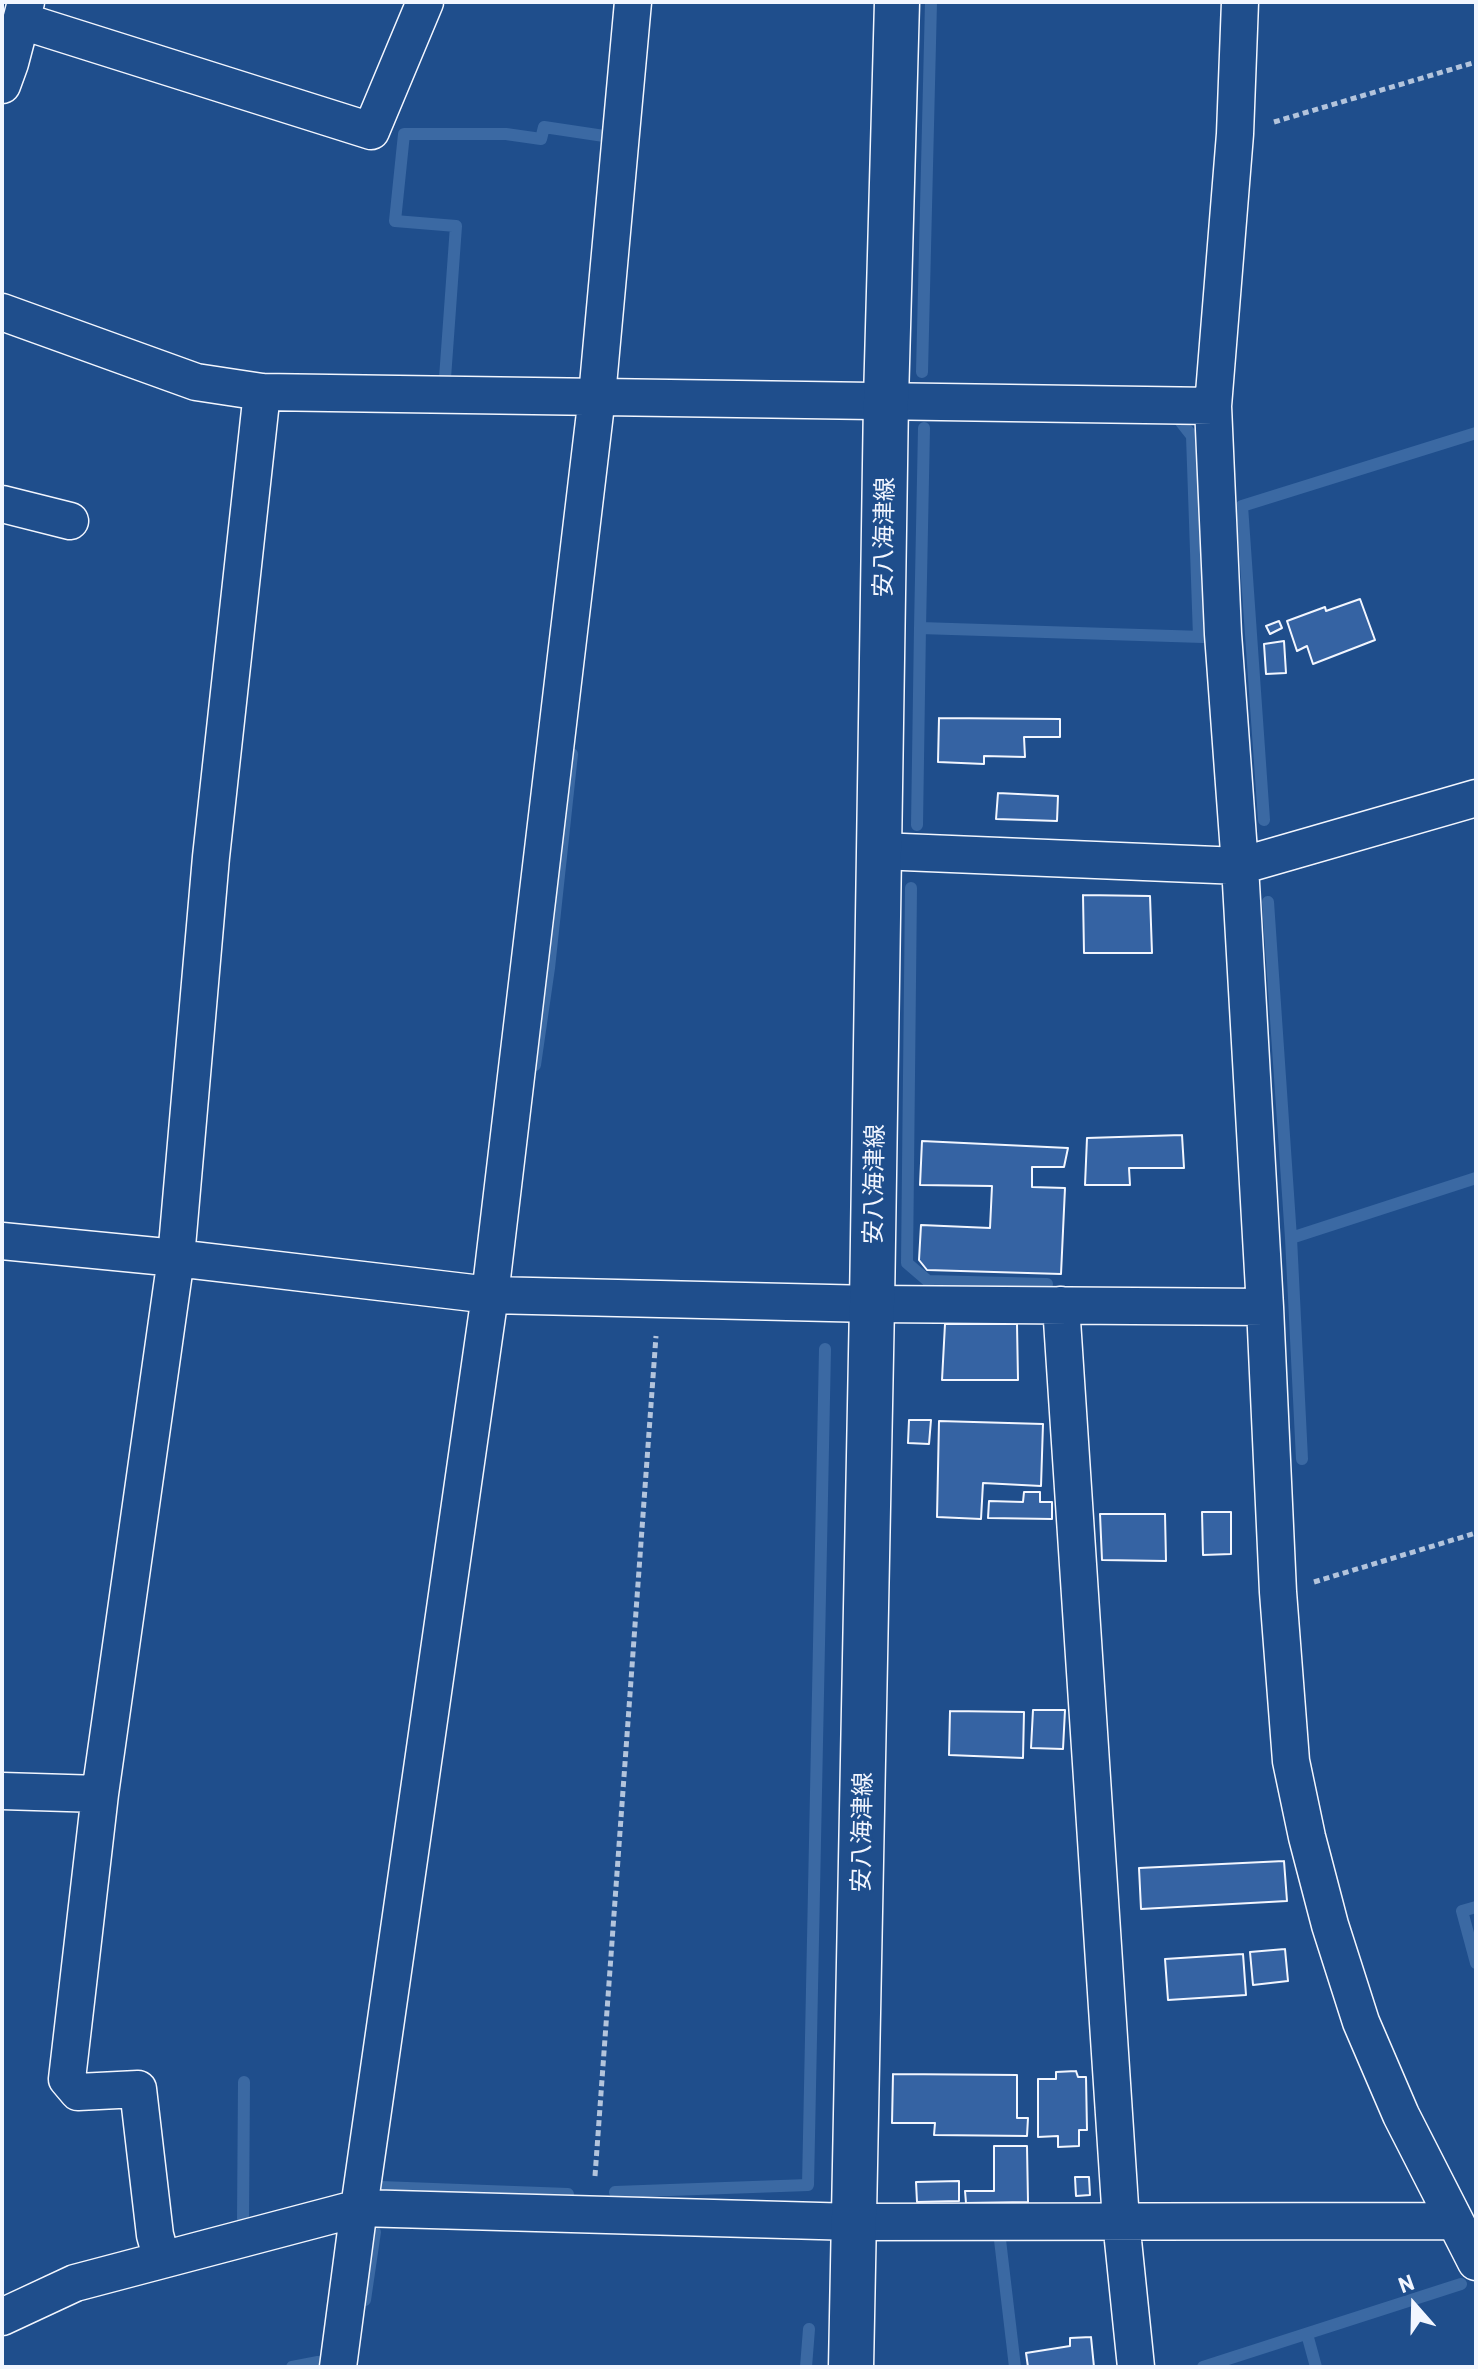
<!DOCTYPE html>
<meta charset="utf-8">
<style>
body{margin:0}
#map{position:relative;width:1478px;height:2369px;overflow:hidden;background:#1f4e8c;font-family:Barlow,sans-serif}
canvas{display:block}
.frame{position:absolute;inset:0;border:4px solid #f2f6ff;pointer-events:none}
.north{position:absolute;left:1374px;top:2265px;width:80px;height:80px;-webkit-text-stroke:6px #1f4e8c;paint-order:stroke;rotate:340deg;font-size:22px;font-weight:700;line-height:32px;text-align:center;color:#f2f6ff}
.north::after{content:'';display:block;margin:auto;width:28px;height:36px;background:#f2f6ff;clip-path:polygon(50% 0,100% 100%,50% 72%,0 100%)}
</style>
<div id="map">
<canvas width="1478" height="2369"></canvas>
<div class="frame"></div>
<div class="north">N</div>
</div>
<script>
const ctx = document.querySelector('canvas').getContext('2d');
ctx.lineJoin = 'round';
const toPath = rows => new Path2D(rows.map(r => 'M' + r).join(''));
function stroke(path, color, width, dash) { ctx.strokeStyle = color; ctx.lineWidth = width; ctx.lineCap = dash ? 'butt' : 'round'; ctx.setLineDash(dash || []); ctx.stroke(path); }
function fill(path, color) { ctx.fillStyle = color; ctx.fill(path, 'evenodd'); }
function drawText(font, color, halo, rows, align = 'center') {
  ctx.font = font + ' Barlow,"Noto Sans JP",sans-serif'; ctx.lineWidth = 6; ctx.setLineDash([]); ctx.textBaseline = 'middle'; ctx.strokeStyle = halo; ctx.fillStyle = color; for (const [text, x, y, turn = 0] of rows) {
    ctx.save(); ctx.translate(x, y); ctx.rotate((+turn || 0) * Math.PI / 180); ctx.textAlign = isNaN(turn) ? turn : align; if (halo) ctx.strokeText(text, 0, 0); ctx.fillText(text, 0, 0); ctx.restore();
  }
}
const stream = toPath([
 [922,372,931,2],
 [445,378,456,226,395,221,404,134,506,134,541,139,544,127,604,136],
 [1177,417,1192,436,1199,637],
 [924,428,920,628,1203,637],
 [1264,820,1242,506,1476,433],
 [917,825,920,628],
 [911,888,907,1263,928,1281,1047,1284],
 [1268,902,1291,1238],
 [535,1065,549,968,572,754],
 [1302,1459,1291,1238,1476,1178],
 [1476,1907,1462,1911,1476,1963],
 [380,2187,568,2194],
 [615,2192,808,2185,825,1349],
 [243,2221,244,2082],
 [1000,2240,1015,2367],
 [365,2300,375,2232],
 [1307,2334,1316,2367],
 [292,2367,318,2362],
 [806,2367,809,2329],
 [1203,2367,1461,2284]
]);
const building = toPath([
 [1360,599,1375,640,1313,664,1307,646,1297,651,1287,621,1325,607,1326,611,1360,599],
 [1279,621,1282,628,1270,634,1266,626,1279,621],
 [1284,641,1286,673,1266,674,1264,644,1284,641],
 [939,718,1060,719,1060,737,1024,737,1025,757,984,756,984,764,938,762,939,718],
 [998,793,1058,796,1057,821,996,819,998,793],
 [1083,895,1150,896,1152,953,1084,953,1083,895],
 [1182,1135,1184,1168,1129,1168,1130,1185,1085,1185,1087,1138,1182,1135],
 [922,1141,1068,1148,1064,1167,1032,1167,1032,1187,1065,1188,1061,1274,927,1270,919,1260,921,1225,990,1228,992,1186,920,1185,922,1141],
 [945,1324,1017,1324,1018,1380,942,1380,945,1324],
 [909,1420,931,1420,929,1444,908,1443,909,1420],
 [939,1421,1043,1424,1041,1486,983,1483,981,1519,937,1517,939,1421],
 [1024,1492,1040,1492,1040,1502,1052,1502,1052,1519,988,1518,989,1501,1023,1502,1024,1492],
 [1202,1512,1231,1512,1231,1554,1203,1555,1202,1512],
 [1100,1514,1165,1514,1166,1561,1102,1560,1100,1514],
 [1033,1710,1065,1710,1063,1749,1031,1748,1033,1710],
 [950,1711,1024,1712,1023,1758,949,1755,950,1711],
 [1284,1861,1287,1901,1141,1909,1139,1868,1284,1861],
 [1285,1949,1288,1981,1253,1985,1250,1952,1285,1949],
 [1243,1954,1246,1995,1168,2000,1165,1959,1243,1954],
 [1076,2071,1078,2077,1086,2077,1087,2130,1079,2130,1079,2146,1058,2147,1058,2136,1038,2137,1038,2079,1056,2079,1056,2072,1076,2071],
 [893,2074,1017,2075,1017,2118,1028,2118,1027,2136,934,2135,935,2123,892,2123,893,2074],
 [994,2146,1027,2146,1028,2202,966,2203,965,2191,994,2191,994,2146],
 [1075,2177,1089,2177,1090,2195,1076,2196,1075,2177],
 [959,2181,959,2201,917,2202,916,2182,959,2181],
 [1091,2337,1094,2367,1028,2367,1026,2353,1070,2346,1070,2338,1091,2337]
]);
const path = toPath([
 [1274,122,1476,62],
 [1314,1582,1476,1533],
 [595,2176,656,1336]
]);
const street = toPath([
 [1240,2,1235,134,1213,406,1223,634,1240,866,1265,1307,1278,1592,1291,1761,1307,1837,1330,1925,1361,2022,1401,2115,1476,2262],
 [22,21,371,131,425,2],
 [2,85,10,63,26,2],
 [2,312,196,382,262,392,1213,406],
 [2,504,70,521],
 [879,851,1240,866,1476,798],
 [2,1241,176,1258,490,1295,872,1304,1265,1307],
 [1061,1305,1121,2221,1136,2367],
 [2,1791,100,1794],
 [162,2260,155,2235,138,2089,78,2092,67,2079,100,1794,176,1258,211,857,262,392],
 [2,2317,75,2283,359,2208,855,2222,1455,2221],
 [338,2367,359,2208,490,1295,597,396,633,2]
]);
const secondary = toPath([
 [851,2367,872,1304,886,400,897,2]
]);
const streetNames = [
 ["安八海津線",884,537,-89],
 ["安八海津線",874,1184,-89],
 ["安八海津線",862,1832,-89]
];
stroke(stream, '#3b69a3', 12);
fill(building, '#3563a3');
stroke(building, '#f2f6ff', 2);
stroke(street, '#f2f6ff', 39);
stroke(secondary, '#f2f6ff', 47);
stroke(path, '#b3c4dc', 5, [6, 4]);
stroke(street, '#1f4e8c', 36);
stroke(secondary, '#1f4e8c', 44);
drawText('24px', '#f2f6ff', '#1f4e8c', streetNames);
</script>
